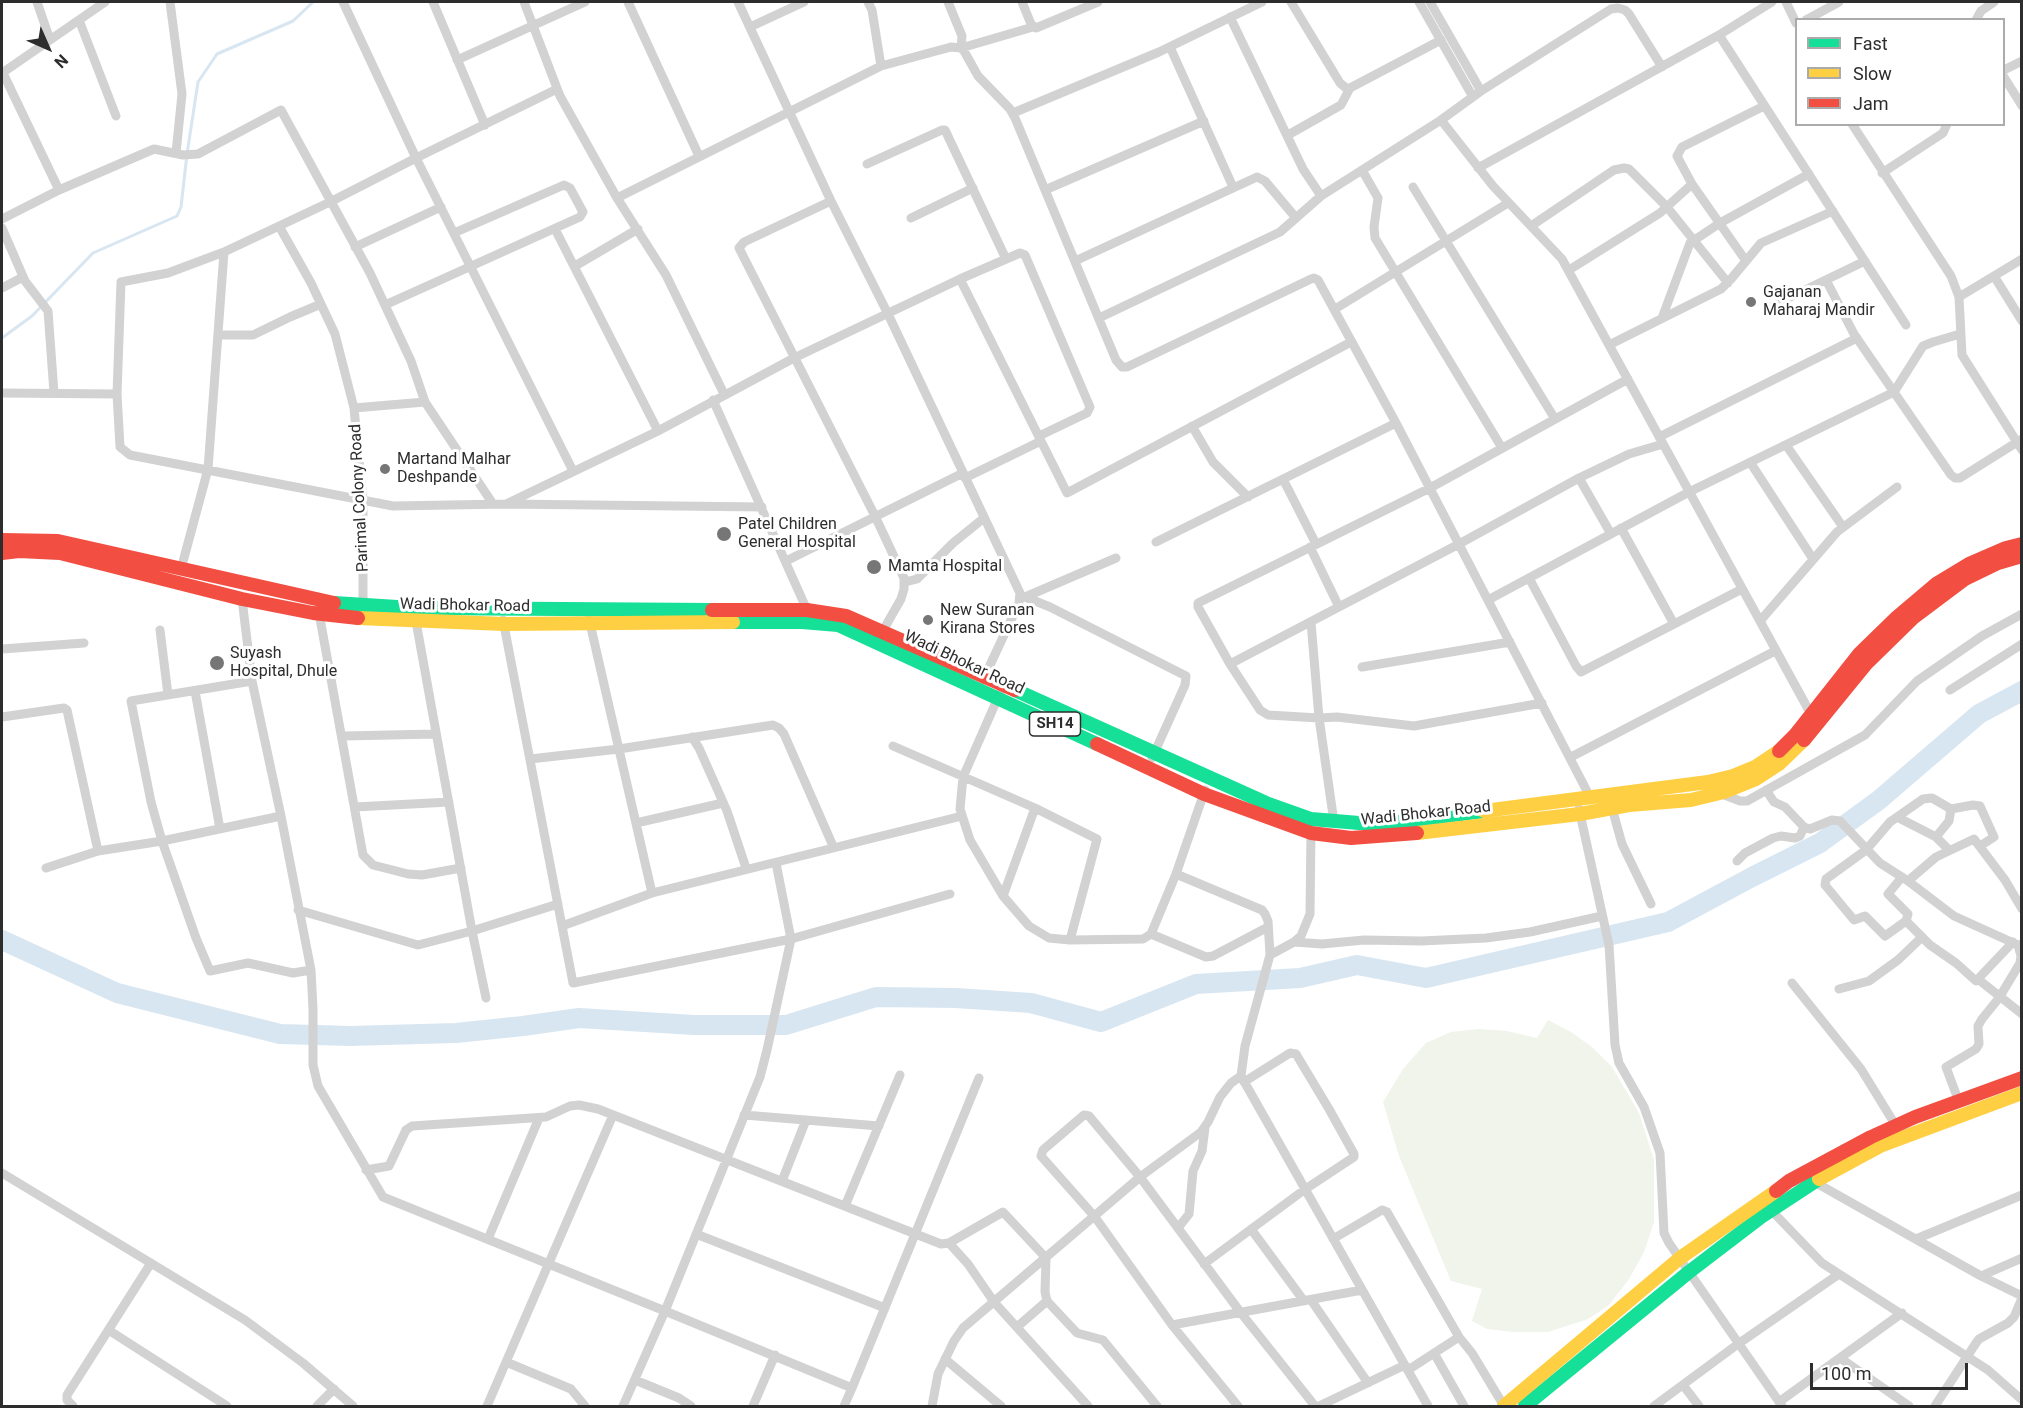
<!DOCTYPE html>
<style>
body{margin:0}
#map{position:relative;width:2023px;height:1408px;overflow:hidden;background:#fff;font-family:Roboto,sans-serif}
canvas{display:block}
.frame{position:absolute;inset:0;border:3px solid #2d2d2d;pointer-events:none}
.legend{position:absolute;left:1795px;top:18px;width:210px;height:108px;box-sizing:border-box;background:#fff;border:2px solid #ababab;margin:0;padding:8px 10px;list-style:none;font-size:18px;color:#2d2d2d}
.legend li{display:flex;align-items:center;gap:12px;height:30px}
.legend b{width:30px;border:2px solid #ababab}
.north{position:absolute;left:18px;top:18px;width:60px;height:60px;-webkit-text-stroke:4px #fff;paint-order:stroke;rotate:135deg;font-size:16px;font-weight:700;line-height:24px;text-align:center;color:#2d2d2d}
.north::after{content:'';display:block;margin:auto;width:21px;height:27px;background:#2d2d2d;clip-path:polygon(50% 0,100% 100%,50% 72%,0 100%)}
.scale{position:absolute;left:1810px;top:1363px;width:158px;height:27px;box-sizing:border-box;border:3px solid #2d2d2d;border-top:0;padding-left:8px;font-size:18px;line-height:21px;white-space:nowrap;color:#2d2d2d;-webkit-text-stroke:4px #fff;paint-order:stroke}
</style>
<div id="map">
<canvas width="2023" height="1408"></canvas>
<div class="frame"></div>
<ul class="legend">
<li><b style="height:8px;background:#16e098"></b>Fast</li>
<li><b style="height:8px;background:#ffcf43"></b>Slow</li>
<li><b style="height:8px;background:#f24e42"></b>Jam</li>
</ul>
<div class="north">N</div>
<div class="scale">100 m</div>
</div>
<script>
const ctx = document.querySelector('canvas').getContext('2d');
ctx.lineJoin = 'round';
function fill(path, color) { ctx.fillStyle = color; ctx.fill(path, 'evenodd'); }
const toPath = rows => new Path2D(rows.map(r => 'M' + r).join(''));
function stroke(path, color, width, dash) { ctx.strokeStyle = color; ctx.lineWidth = width; ctx.lineCap = dash ? 'butt' : 'round'; ctx.setLineDash(dash || []); ctx.stroke(path); }
function drawText(font, color, halo, rows, align = 'center') {
  ctx.font = font + ' Roboto,sans-serif'; ctx.lineWidth = 6; ctx.setLineDash([]); ctx.textBaseline = 'middle'; ctx.strokeStyle = halo; ctx.fillStyle = color; for (const [text, x, y, turn = 0] of rows) {
    ctx.save(); ctx.translate(x, y); ctx.rotate((+turn || 0) * Math.PI / 180); ctx.textAlign = isNaN(turn) ? turn : align; if (halo) ctx.strokeText(text, 0, 0); ctx.fillText(text, 0, 0); ctx.restore();
  }
}
const green = toPath([
 [1548,1020,1571,1032,1592,1047,1612,1067,1639,1113,1654,1160,1654,1222,1644,1252,1629,1279,1609,1305,1588,1319,1548,1332,1514,1332,1487,1329,1472,1321,1482,1289,1451,1281,1399,1156,1383,1102,1403,1069,1426,1043,1451,1032,1479,1029,1507,1031,1537,1038]
]);
const stream = toPath([
 [2,338,32,316,93,253,177,216,181,207,187,154,198,82,217,54,293,21,313,2]
]);
const river = toPath([
 [2,940,117,993,280,1034,351,1036,456,1033,523,1026,579,1018,694,1025,786,1025,876,997,956,998,1031,1003,1101,1022,1196,984,1300,978,1357,965,1426,978,1668,922,1752,877,1820,843,1879,800,1979,714,2022,691]
]);
const street = toPath([
 [37,2,50,40],
 [170,2,182,94,176,153],
 [343,2,416,158,557,89],
 [433,2,485,125],
 [524,2,560,96,617,198,666,275,724,394],
 [628,2,699,156],
 [738,2,831,201,888,314,1020,593,1019,603,983,680],
 [948,2,962,36,961,48,1033,27],
 [1022,2,1031,24,1036,28,1098,2],
 [1291,2,1340,83,1346,88,1350,88,1441,40],
 [1419,2,1473,97],
 [1430,2,1481,91],
 [1786,2,1796,23],
 [1230,17,1303,169,1321,196],
 [79,20,116,116],
 [1806,20,1839,2],
 [1976,20,1981,11,1994,2],
 [750,27,804,2],
 [1719,35,1906,325],
 [1170,47,1233,187],
 [457,60,585,2],
 [881,66,951,47,961,48,964,51,978,76,1010,109,1015,118,1116,360,1122,367,1127,367,1311,279,1314,278,1318,280,1396,423,1590,797],
 [1662,67,1629,14,1625,10,1618,8,1611,9,1481,91,1441,120,1493,186,1562,259,1813,718],
 [2004,70,2022,61],
 [2,71,59,190],
 [2,73,105,2],
 [2004,77,2022,106],
 [1013,113,1159,52,1262,2],
 [1852,124,1951,276,1959,297,1962,355,2022,450],
 [1288,135,1341,105,1350,88],
 [867,164,942,130,945,130,1006,259],
 [1478,168,1719,35,1772,2],
 [1362,170,1378,198,1374,227,1375,238,1502,448],
 [1882,173,1943,133,1947,124],
 [1413,187,1555,419],
 [1045,190,1204,121],
 [617,198,881,66,872,10,868,2],
 [831,201,744,242,739,248,875,516,904,578,904,589,901,599,881,634],
 [911,218,973,188],
 [2,219,59,190,154,149,183,155,198,154,281,110,370,273,411,361,425,402],
 [279,226,311,283,335,334,354,408,363,500,363,609],
 [1531,226,1614,170,1624,168,1629,169,1667,207,1728,283],
 [2,228,25,281,48,311,54,393],
 [555,229,658,431],
 [355,247,441,207],
 [1075,261,1257,177,1265,181,1296,218],
 [1746,261,1692,184,1677,156,1682,147,1764,106],
 [575,266,638,229],
 [1569,270,1660,213,1692,184],
 [1994,276,2022,321],
 [960,279,1020,253,1025,255,1090,407,1087,413,1039,436],
 [1826,280,1854,334,1951,475,1955,478,1960,478,2022,439],
 [2,288,23,277],
 [1959,297,2022,259],
 [385,305,580,217,583,212,570,188,564,185,454,233],
 [1774,305,1865,261],
 [1335,309,1508,203],
 [1099,318,1280,232,1321,196,1441,120],
 [1662,318,1690,243,1720,223,1809,174],
 [218,335,253,335,290,317,321,304],
 [1609,345,1721,289,1731,279,1761,243,1833,211],
 [2,393,117,394,120,447,130,455,393,506,506,504,762,507],
 [117,394,121,282,168,273,224,252],
 [713,400,807,610],
 [354,408,425,402,493,504],
 [1192,426,1213,462,1248,497],
 [1659,437,1857,338],
 [1786,445,1843,527],
 [1750,462,1813,559],
 [965,478,1041,441],
 [1579,478,1611,534],
 [1283,479,1316,544],
 [506,504,658,431,794,358,960,279,1067,493,1351,342],
 [1621,528,1674,624],
 [1156,542,1396,423],
 [1310,547,1339,607],
 [786,561,963,473],
 [181,569,208,469,224,252,330,202,416,158,573,471],
 [1529,578,1576,666,1581,672,1742,589],
 [905,582,917,579,953,543,984,518],
 [1020,597,1025,597,1050,607,1186,676,1185,685,1152,758],
 [1025,597,1116,558],
 [242,599,252,681,281,816,311,970,313,1009,313,1065,318,1086,383,1197,665,1311,623,1406],
 [1488,600,1689,492,1894,392,1923,346,1933,342,1960,334],
 [319,613,363,855,373,865,408,874,422,875,461,868],
 [415,616,472,931,486,998],
 [589,619,652,893,962,816],
 [503,620,573,983,791,939,950,894],
 [1760,621,1837,532,1897,487],
 [1311,622,1319,718,1334,822],
 [160,630,168,695],
 [2,649,84,643],
 [1230,664,1459,544,1579,478,1629,454,1663,444],
 [1362,667,1510,642],
 [252,681,131,701,151,802,162,841,196,938,210,971,248,963,293,973,311,970],
 [1950,690,2022,644],
 [195,691,220,829],
 [1000,693,963,777,960,809,970,840,1003,896,1029,926,1049,938,1070,940,1143,939,1151,934,1176,874,1205,790],
 [1542,703,1414,726,1337,717,1319,718,1268,715,1260,710,1230,664,1198,607,1198,603,1430,488,1628,379],
 [2,717,64,708,67,710,98,851],
 [343,736,436,734],
 [692,737,699,748,727,811,746,868],
 [893,746,1035,808,1097,839,1070,940],
 [1571,757,1775,651],
 [530,759,619,749,773,725,779,728,784,734,833,846],
 [1766,790,1774,802,1785,807,1804,827,1810,829,1832,820,1840,821,1880,863,1908,881,1954,916,2018,945,2022,944],
 [1722,794,1740,801,1747,801,1865,735,1917,681,1982,636,2022,614],
 [355,807,449,802],
 [1612,808,1622,844,1651,904],
 [1579,809,1609,945,1615,1045,1619,1063,1644,1107,1660,1153,1664,1233,1669,1243,1782,1406],
 [1897,817,1936,837,1949,850],
 [636,823,723,803],
 [1936,837,1949,821,1951,809],
 [1980,846,1994,837,1980,806,1973,805,1951,809,1932,798,1923,799,1890,822,1866,850,1826,879,1825,885,1854,920,1865,916,1885,936,1906,921,1930,945,1956,963,1976,981,2013,942],
 [1737,861,1745,853,1773,838,1781,836,1795,838,1800,836,1804,827],
 [776,863,791,939,767,1050,760,1077,665,1311,852,1388,844,1406],
 [46,868,98,851,162,841,281,816],
 [1176,874,1262,910,1265,914,1268,921,1270,955,1245,1046,1241,1076,1428,1406],
 [1902,877,1888,894,1908,914,1906,921],
 [1908,881,1936,857,1974,839,2005,880,2022,909],
 [1003,896,1035,808],
 [298,910,418,945,472,931,558,904],
 [562,926,652,893],
 [1151,934,1206,957,1213,956,1268,927],
 [1294,942,1322,944,1364,940,1421,941,1486,938,1530,932,1602,916],
 [1270,955,1294,942,1301,936,1310,914,1311,831],
 [1979,980,2022,1014],
 [1792,983,1861,1069,1896,1126],
 [1839,989,1869,981,1898,960,1922,937],
 [1959,1102,1946,1067,1976,1049,1979,1044,1978,1026,1982,1019,1999,998,2020,963,2021,956,2018,945],
 [744,1115,879,1126],
 [366,1170,389,1166,406,1130,412,1126,546,1117,570,1106,579,1105,598,1109,941,1244,949,1243,1003,1212,1046,1258,1045,1292,1047,1301,1077,1333,1103,1340,1157,1406],
 [2,1173,245,1320,303,1363,353,1406],
 [1811,1180,1981,1276,2022,1296],
 [782,1181,806,1120],
 [845,1206,900,1075],
 [1769,1208,1822,1263,1988,1370,2022,1400],
 [1178,1228,1189,1214,1193,1171,1202,1151,1205,1128],
 [1251,1229,1304,1301],
 [696,1234,885,1308],
 [488,1239,539,1118],
 [1333,1239,1382,1210,1387,1212,1459,1337,1472,1353,1504,1406],
 [1916,1239,2022,1195],
 [949,1243,968,1264,994,1302,1088,1406],
 [1204,1264,1304,1190,1354,1157,1354,1154,1329,1109,1296,1054,1290,1053,1244,1082],
 [1981,1276,2022,1258],
 [1311,1300,1368,1383],
 [1172,1325,1362,1290],
 [1017,1327,1047,1301],
 [110,1331,227,1406],
 [1434,1353,1464,1406],
 [1840,1358,1909,1406],
 [945,1359,1001,1406],
 [506,1362,571,1389,585,1406],
 [1408,1370,1459,1337],
 [635,1380,679,1398,691,1406],
 [1683,1385,1699,1406],
 [852,1388,979,1078],
 [1779,1402,1902,1313],
 [73,1406,67,1400,67,1395,151,1263],
 [317,1406,334,1389],
 [487,1406,613,1115],
 [753,1406,775,1355],
 [932,1406,938,1374,954,1341,963,1328,1140,1177,1201,1132,1208,1122,1220,1097,1231,1083,1241,1076],
 [1238,1406,1172,1325,1095,1217,1041,1156,1043,1150,1084,1115,1089,1116,1140,1177,1241,1313,1315,1406],
 [1319,1406,1405,1365],
 [1654,1406,1738,1344,1839,1274],
 [1935,1406,1976,1343,1979,1339,2008,1323,2014,1317,2022,1298]
]);
const fast = toPath([
 [334,603,413,608,712,610],
 [733,622,802,622,838,625,1097,744],
 [1015,690,1266,803,1311,819,1359,823,1391,823,1484,811],
 [1525,1406,1689,1272,1761,1217,1819,1179]
]);
const slow = toPath([
 [358,618,504,624,733,622],
 [1484,811,1708,782,1733,776,1755,767,1779,751],
 [1417,833,1580,814,1629,805,1691,800,1724,792,1756,779,1779,764,1804,740],
 [1819,1179,1880,1146,2022,1093],
 [1504,1406,1680,1258,1776,1191]
]);
const jam = toPath([
 [2,540,58,541,334,603],
 [2,553,19,551,60,553,242,599,313,613,358,618],
 [712,610,807,610,846,616,1015,690],
 [1804,740,1866,664,1913,618,1965,579,1998,563,2022,556],
 [1097,744,1204,794,1311,833,1351,838,1417,833],
 [1779,751,1795,735,1859,654,1897,617,1936,584,1969,564,2006,548,2022,544],
 [1776,1191,1789,1181,1871,1137,1915,1117,2022,1078]
]);
const markers = [
 [1751,302,6,"#767676"],
 [385,469,6,"#767676"],
 [724,534,8,"#767676"],
 [874,567,8,"#767676"],
 [928,620,6,"#767676"],
 [217,663,8,"#767676"]
];
const shields = [
 [1055,724,51]
];
const shieldNames = [
 ["SH14",1055,724]
];
const poiNames = [
 ["Gajanan",1763,293],
 ["Maharaj Mandir",1763,311],
 ["Martand Malhar",397,460],
 ["Deshpande",397,478],
 ["Patel Children",738,525],
 ["General Hospital",738,543],
 ["Mamta Hospital",888,567],
 ["New Suranan",940,611],
 ["Kirana Stores",940,629],
 ["Suyash",230,654],
 ["Hospital, Dhule",230,672]
];
const streetNames = [
 ["Parimal Colony Road",360,498,-93],
 ["Wadi Bhokar Road",465,606,1],
 ["Wadi Bhokar Road",964,663,25],
 ["Wadi Bhokar Road",1426,814,-6]
];
fill(green, '#f0f4eb');
stroke(stream, '#d8e6f1', 3);
stroke(river, '#d8e6f1', 20);
stroke(street, '#d2d2d2', 9);
stroke(fast, '#16e098', 14);
stroke(slow, '#ffcf43', 14);
stroke(jam, '#f24e42', 14);
for (const [x, y, r, color] of markers) { const dot = new Path2D(); dot.arc(x, y, r, 0, 2 * Math.PI); ctx.fillStyle = color; ctx.fill(dot); stroke(dot, '#fff', 2); }
for (const [x, y, w] of shields) { const box = new Path2D(); box.roundRect(x - w / 2, y - 12, w, 24, 4.5); ctx.fillStyle = '#fff'; ctx.fill(box); stroke(box, '#2d2d2d', 1.5); }
drawText('bold 15px', '#2d2d2d', null, shieldNames);
drawText('16px', '#2d2d2d', '#fff', poiNames, 'left');
drawText('16px', '#2d2d2d', '#fff', streetNames);
</script>
